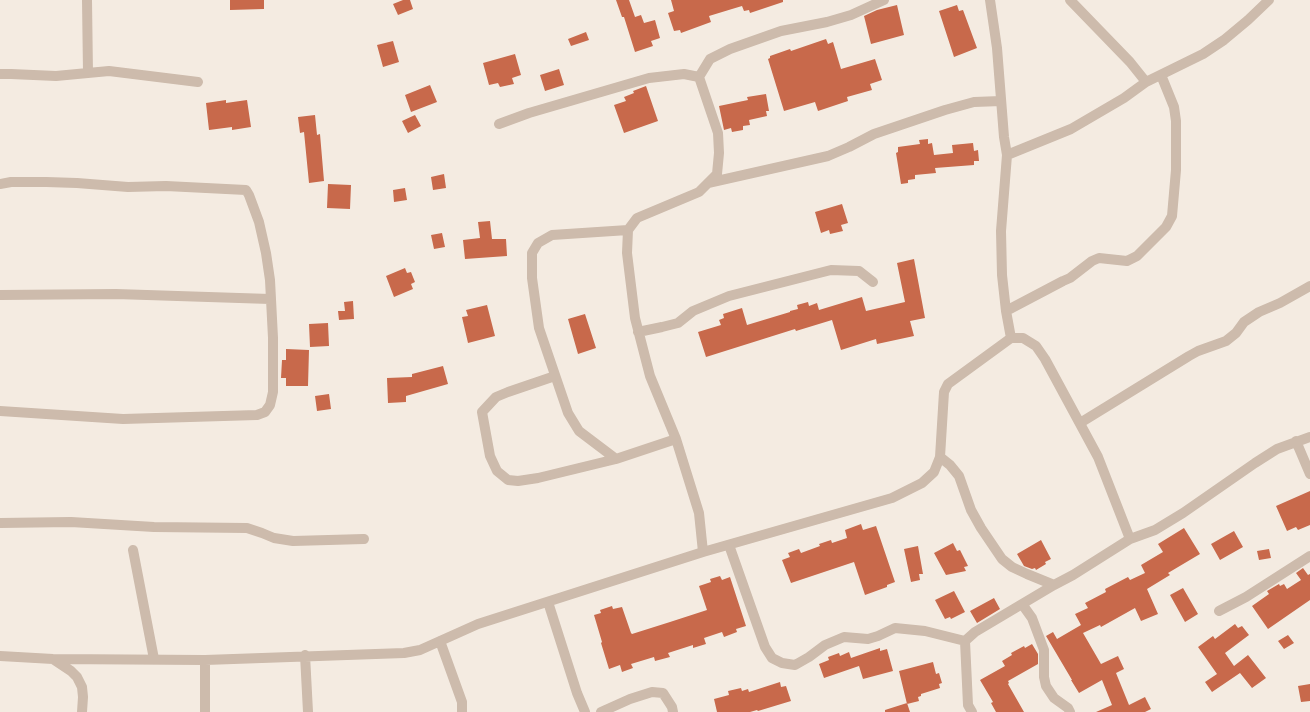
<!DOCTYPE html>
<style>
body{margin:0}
canvas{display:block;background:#f4ebe1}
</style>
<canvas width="1310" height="712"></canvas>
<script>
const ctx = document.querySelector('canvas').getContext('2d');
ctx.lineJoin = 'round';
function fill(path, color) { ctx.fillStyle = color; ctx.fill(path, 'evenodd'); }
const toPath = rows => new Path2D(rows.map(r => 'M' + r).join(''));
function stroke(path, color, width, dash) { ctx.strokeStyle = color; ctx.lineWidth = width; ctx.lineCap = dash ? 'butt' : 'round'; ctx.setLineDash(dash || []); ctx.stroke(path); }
const building = toPath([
 [230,0,264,0,264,9,230,10],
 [403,0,410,0,413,9,398,15,393,4],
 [616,0,629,0,635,17,641,15,644,23,655,20,660,38,651,41,653,46,635,52,624,17,622,17],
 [671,0,783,0,783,2,750,13,749,10,744,11,742,6,732,9,709,16,711,22,681,33,680,30,674,31,668,13,674,11],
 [897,5,904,35,871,44,864,16,877,10],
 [957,5,959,11,963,10,977,48,954,57,939,11],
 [586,32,589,40,571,46,568,39],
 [826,39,828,44,833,42,841,69,875,59,882,80,870,84,872,90,847,97,848,101,818,111,815,102,784,111,768,59,770,58,770,56,790,49,791,51],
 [393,41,399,62,383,67,377,45],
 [515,54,521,75,512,78,514,84,500,87,498,83,489,85,483,63],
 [559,69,564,85,545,91,540,75],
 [430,85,437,102,411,112,405,95],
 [646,86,658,121,624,133,614,105,626,101,624,97,634,93,633,91],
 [766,94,769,111,766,111,767,116,749,120,750,125,743,126,743,130,732,132,731,128,724,130,719,106,748,100,747,97],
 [226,100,226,103,247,100,251,127,232,130,232,127,209,130,206,103],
 [315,115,317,135,320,134,324,181,309,183,304,132,300,133,298,117],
 [415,115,421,126,408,133,402,121],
 [928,139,928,144,932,143,934,155,953,153,952,145,973,143,974,151,978,150,979,161,974,161,974,165,935,168,936,173,915,175,915,179,908,180,908,183,901,184,896,153,898,152,898,147,920,144,919,140],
 [444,174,446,188,433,190,431,177],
 [328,184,351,185,350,209,327,208],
 [405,188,407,200,394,202,393,190],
 [842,204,848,223,841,225,843,231,830,234,829,230,821,233,815,212],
 [490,221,492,239,506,239,507,256,465,259,463,240,480,238,478,222],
 [442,233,445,247,434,249,431,235],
 [914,259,925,318,910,321,914,336,877,344,876,339,841,350,832,320,796,331,795,329,706,357,698,332,721,325,719,320,724,318,723,314,742,308,747,325,790,312,790,311,798,309,797,305,808,302,809,306,817,303,819,310,862,297,866,311,905,302,897,263],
 [405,268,407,273,411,272,415,282,411,284,413,289,394,297,386,276],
 [353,301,354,319,339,320,338,311,345,311,344,302],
 [487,305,495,336,468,343,462,317,468,316,466,310],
 [585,314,596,348,578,354,568,319],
 [328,323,329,346,310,347,309,324],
 [286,349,309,350,308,386,286,386,286,378,281,378,282,360,286,360],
 [443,366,448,384,406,396,406,402,388,403,387,378,412,377,412,374],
 [329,394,331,409,317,411,315,396],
 [1310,491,1310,525,1298,530,1296,527,1287,531,1276,506],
 [861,524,863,530,876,526,895,582,887,585,887,587,865,595,854,562,791,583,782,560,790,557,788,553,799,549,801,553,820,546,819,544,831,540,832,543,847,538,845,530],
 [1184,528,1200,554,1168,573,1170,575,1147,589,1158,614,1141,621,1135,608,1101,627,1100,625,1083,633,1101,664,1118,656,1124,669,1116,673,1129,705,1145,697,1151,709,1145,712,1096,712,1112,705,1102,680,1079,693,1071,680,1072,680,1046,636,1053,632,1057,639,1081,625,1075,614,1088,608,1085,603,1106,592,1105,589,1128,577,1130,580,1145,573,1141,565,1163,552,1158,544],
 [1234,531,1243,547,1220,560,1211,544],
 [1041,540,1051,559,1045,562,1046,564,1036,570,1035,568,1032,569,1024,566,1017,554],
 [953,543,957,551,960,550,968,566,964,567,966,571,946,575,934,553],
 [918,546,923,574,919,574,920,580,911,582,904,549],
 [1269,549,1271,558,1259,560,1257,551],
 [1303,568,1308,575,1310,574,1310,600,1268,629,1252,606,1269,594,1267,591,1279,584,1280,586,1284,584,1287,589,1301,580,1296,573],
 [720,576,722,580,730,577,746,626,736,629,737,632,724,637,722,632,704,638,706,644,693,648,693,645,668,653,670,657,655,661,654,657,631,664,633,668,622,672,620,665,609,669,601,643,602,642,594,615,601,613,600,610,612,606,613,609,622,607,631,633,632,634,670,622,707,610,699,586,711,582,710,579],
 [1183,588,1198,614,1185,622,1170,595],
 [954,591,965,612,951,619,950,617,945,619,935,600],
 [994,598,1000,609,977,623,970,611],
 [1235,624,1238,628,1242,626,1249,635,1225,653,1234,666,1248,655,1266,678,1252,688,1240,673,1212,692,1205,682,1217,674,1198,647,1213,636,1215,639],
 [1288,635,1294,643,1284,649,1278,641],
 [1032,644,1038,654,1038,664,1008,681,1009,683,1008,684,1024,712,996,712,991,703,993,702,980,680,1005,666,1002,661,1012,655,1011,653,1024,646,1025,648],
 [880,648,880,651,887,649,893,671,863,679,859,666,824,678,819,664,829,660,828,657,839,653,840,656,849,652,851,658],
 [933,662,936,674,939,673,942,683,939,684,940,688,921,694,921,696,918,697,919,701,907,704,899,671],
 [780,682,781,687,786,686,791,701,758,711,757,710,750,712,717,712,714,699,729,695,728,691,741,688,742,691,748,689,749,692],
 [1310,684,1310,701,1301,702,1298,686],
 [907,703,910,712,885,712,885,710]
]);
const street = toPath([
 [87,0,88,73],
 [990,0,997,48,1004,137,1007,155,1001,231,1002,275,1006,311,1011,338],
 [1070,0,1130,62,1146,82],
 [0,74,11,74,56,76,109,71,198,82],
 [699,77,710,59,730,49,781,31,827,22,851,15,884,0],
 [499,124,529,113,649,78,684,74,699,77,718,133,719,153,717,174,699,192,637,218,628,230,627,253,635,318,650,376,676,439,699,513,703,552],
 [1007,155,1071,129,1124,98,1146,82,1203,54,1224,40,1248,20,1269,0],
 [708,183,828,156,849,147,874,134,945,110,974,102,1001,101],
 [0,184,11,182,46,182,77,183,128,187,166,186,246,190,249,195,259,222,266,253,270,280,273,338,273,392,270,405,265,412,257,415,123,419,0,411],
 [0,295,116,294,270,299],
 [1006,311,1063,281,1070,278,1092,261,1099,258,1127,261,1137,256,1166,227,1172,216,1176,170,1176,121,1174,107,1161,75],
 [638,332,662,327,678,323,693,311,729,296,831,270,859,271,873,282],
 [555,376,508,392,496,397,482,412,490,456,497,471,508,480,518,481,538,478,616,459,676,439],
 [1080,423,1189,356,1198,351,1226,341,1236,333,1244,322,1259,312,1280,303,1310,286],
 [1296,441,1310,474],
 [616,459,579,431,568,413,539,328,532,278,532,253,538,243,552,235,628,230],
 [0,523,71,522,154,527,247,528,262,533,274,538,293,541,364,539],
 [1130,539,1155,530,1183,513,1255,463,1277,449,1310,437],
 [729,545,765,647,772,658,782,663,795,665,809,657,825,645,844,637,868,639,878,636,895,628,925,631,965,641],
 [133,550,154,659],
 [548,602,577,693,585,712],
 [1022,604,1032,618,1044,650,1044,677,1046,686,1054,698,1068,708,1070,712],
 [1219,611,1246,597,1310,556],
 [440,641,462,702,462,712],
 [305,655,308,712],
 [0,656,53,659,205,660,404,653,420,650,478,624,703,552,892,498,922,483,934,472,940,457,944,392,948,384,1011,338,1023,338,1036,346,1045,359,1098,457,1130,539,1073,575,1054,585,1027,574,1012,567,1002,559,981,528,971,510,959,476,950,465,940,457],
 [53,659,71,671,77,677,82,687,83,697,82,712],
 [205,712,205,660],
 [601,712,630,699,652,692,663,693,672,707,673,712],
 [972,712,968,705,965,641,975,632,1054,585]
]);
fill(building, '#c8694b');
stroke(street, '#cdbbac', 10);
</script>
